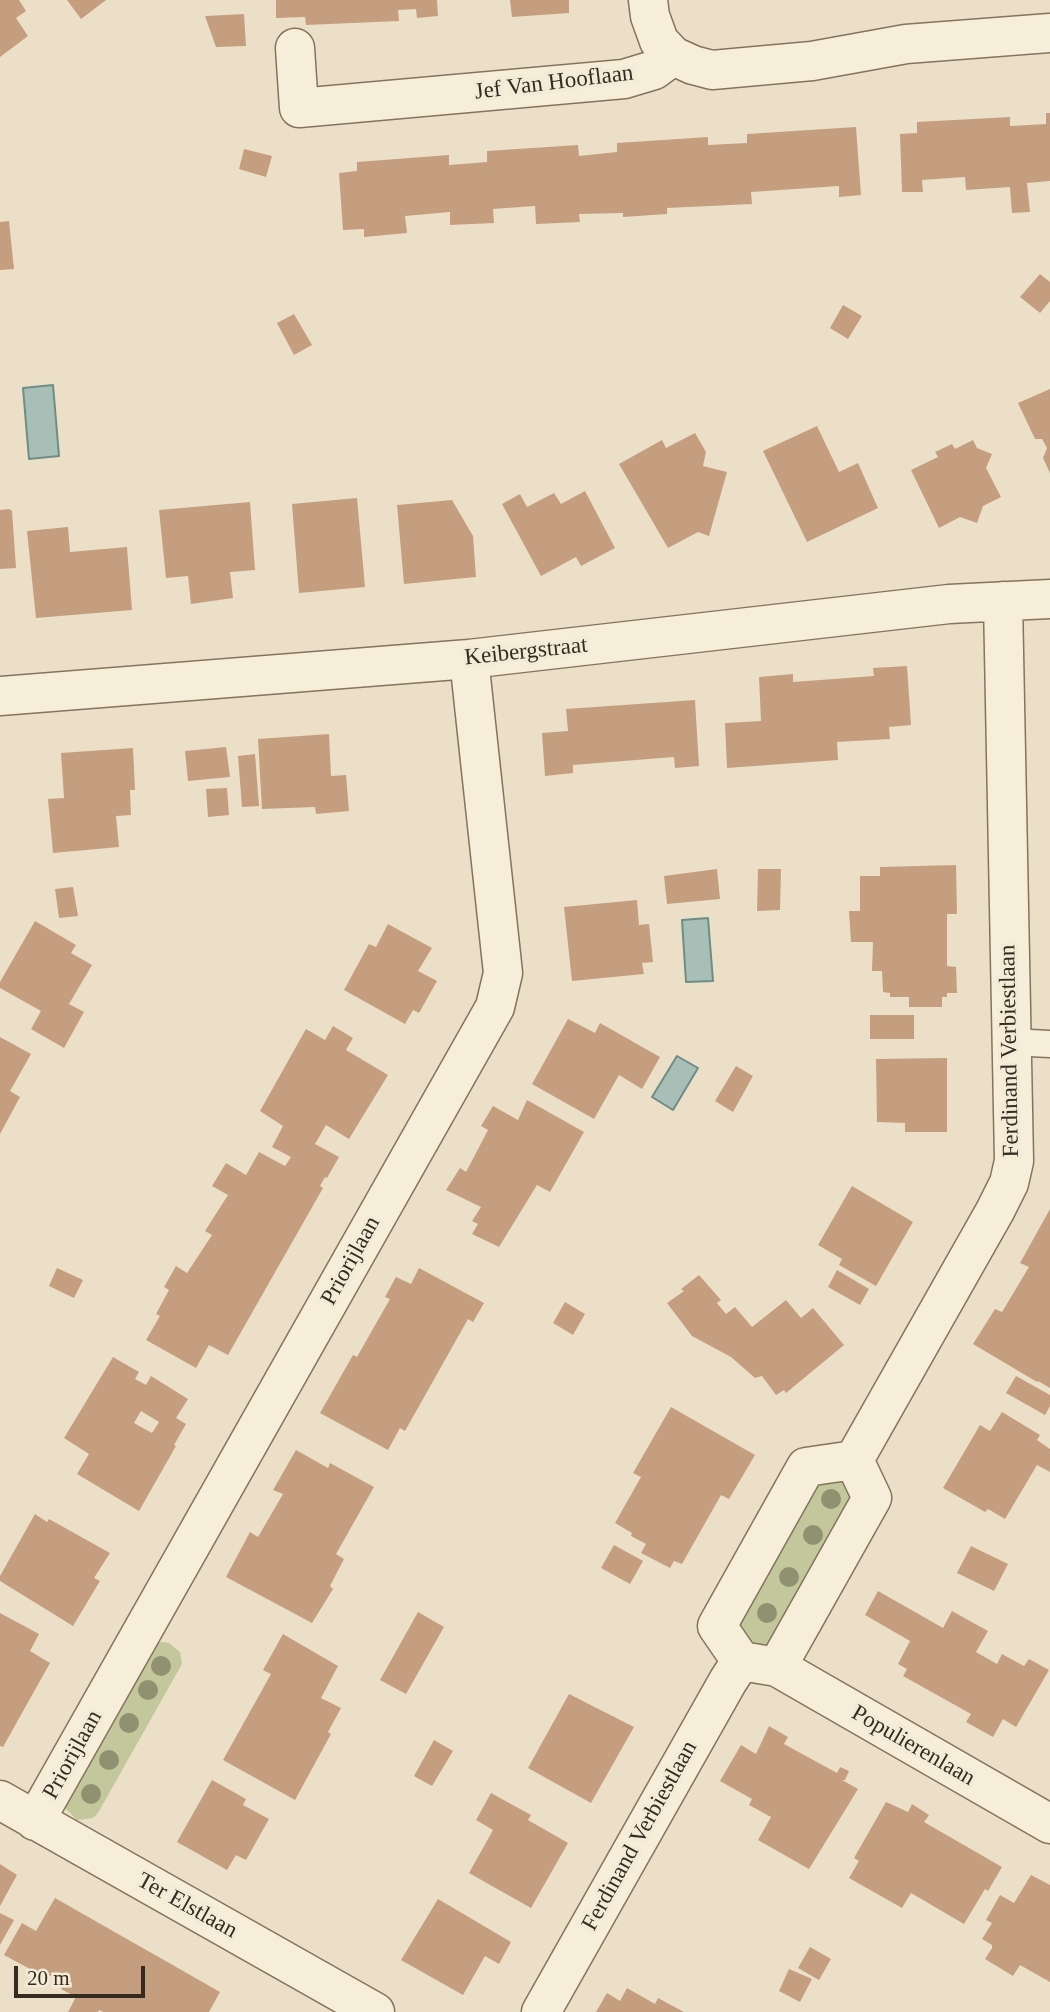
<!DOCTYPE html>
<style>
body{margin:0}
#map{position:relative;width:1050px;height:2012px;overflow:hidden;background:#ebe0c7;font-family:"Times New Roman",serif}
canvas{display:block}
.scale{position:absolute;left:14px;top:1966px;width:131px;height:32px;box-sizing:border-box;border:4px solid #362b20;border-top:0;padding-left:9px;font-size:21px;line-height:24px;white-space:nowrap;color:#362b20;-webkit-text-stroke:5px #f3ebd6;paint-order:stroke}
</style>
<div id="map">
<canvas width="1050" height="2012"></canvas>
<div class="scale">20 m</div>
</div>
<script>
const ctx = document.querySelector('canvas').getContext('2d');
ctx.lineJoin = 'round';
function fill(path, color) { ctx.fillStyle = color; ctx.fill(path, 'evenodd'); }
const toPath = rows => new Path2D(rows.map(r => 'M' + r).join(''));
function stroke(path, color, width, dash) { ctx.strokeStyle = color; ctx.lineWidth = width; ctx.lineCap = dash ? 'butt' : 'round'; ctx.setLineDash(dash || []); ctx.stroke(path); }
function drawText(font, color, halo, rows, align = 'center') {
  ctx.font = font + ' "Times New Roman",serif'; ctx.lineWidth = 7; ctx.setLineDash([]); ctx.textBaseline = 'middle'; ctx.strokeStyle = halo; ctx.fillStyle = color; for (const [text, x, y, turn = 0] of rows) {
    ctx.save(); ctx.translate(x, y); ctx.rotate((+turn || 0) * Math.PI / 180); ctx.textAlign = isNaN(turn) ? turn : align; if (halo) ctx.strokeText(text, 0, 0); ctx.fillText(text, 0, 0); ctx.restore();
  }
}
const green = toPath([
 [854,1460,872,1498,777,1667,717,1626,806,1467],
 [162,1642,169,1643,180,1652,182,1664,98,1813,93,1818,77,1820,66,1809,66,1798,154,1643]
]);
const water = toPath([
 [53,385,59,456,29,459,23,388,53,385],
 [708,918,713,981,686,982,682,920,708,918],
 [677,1056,698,1068,673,1110,652,1097,677,1056]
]);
const building = toPath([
 [0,0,19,0,26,11,16,18,28,36,0,57],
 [67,0,106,0,81,19],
 [276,0,437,0,438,16,417,18,416,9,398,10,399,21,306,25,305,17,276,18],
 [510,0,569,0,569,13,512,17],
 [244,14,246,46,216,47,205,16],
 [1046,113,1050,113,1050,181,1027,183,1030,212,1012,213,1010,187,966,190,965,177,922,180,923,192,902,192,900,134,917,133,917,122,1010,117,1010,126,1046,124],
 [856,127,861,195,839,197,839,186,751,192,752,204,667,208,667,214,623,217,623,213,579,214,580,222,536,224,535,206,493,209,494,223,450,225,450,212,405,216,407,233,364,237,364,229,343,230,339,173,357,171,357,162,449,155,449,165,487,162,487,151,578,145,579,156,617,152,617,143,708,137,708,145,747,143,747,134],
 [244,149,272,156,266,177,239,169],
 [9,221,14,269,0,270,0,222],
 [1040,274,1050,282,1050,301,1040,313,1020,297],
 [843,305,862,316,848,339,830,328],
 [294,314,312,345,294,355,277,323],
 [1050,389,1050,473,1043,458,1047,448,1042,439,1035,439,1018,403],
 [817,426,839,472,858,463,878,508,807,542,763,451],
 [695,433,706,452,703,466,727,472,709,536,698,532,668,548,619,464,662,440,666,448],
 [973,440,977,448,992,454,986,468,1001,497,983,506,977,523,960,517,939,528,911,470,938,457,935,452,952,444,955,449],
 [585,491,615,548,581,566,576,557,541,576,502,504,520,494,527,507,554,493,561,504],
 [357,498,365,587,299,593,292,504],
 [452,500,473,536,476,577,404,584,397,505],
 [250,502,255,570,230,572,233,598,191,604,188,576,166,578,159,510],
 [9,509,12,511,16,568,0,569,0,510],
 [68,527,70,552,127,547,132,610,36,618,27,531],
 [907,666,911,725,889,727,890,739,837,742,838,760,727,768,725,723,761,721,759,677,793,674,793,682,874,676,873,668],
 [695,700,699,766,675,768,674,757,573,765,573,773,545,776,542,733,568,731,566,709],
 [329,734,331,776,346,775,349,811,316,814,315,807,262,809,258,739],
 [226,747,230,777,188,781,185,751],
 [133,748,135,790,130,790,131,815,116,816,119,847,53,853,48,799,64,798,61,753],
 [255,754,259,806,242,807,238,756],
 [227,788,229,815,208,817,206,789],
 [956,865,957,914,947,914,947,966,956,967,957,993,947,993,947,997,942,997,942,1007,909,1007,909,997,890,997,890,993,883,992,882,971,872,971,873,942,851,942,849,911,860,911,860,876,880,876,880,867],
 [717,869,720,899,667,904,664,876],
 [758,869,781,869,780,910,757,911],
 [73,887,78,916,59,918,55,889],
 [637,900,639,925,649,924,653,962,642,963,644,974,572,981,564,907],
 [35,921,76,945,71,953,92,965,69,1004,84,1012,64,1048,31,1029,41,1011,0,988,0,982],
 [388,924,432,948,418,971,437,981,419,1013,413,1010,405,1024,344,990,369,944,376,947],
 [870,1015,914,1015,914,1039,870,1039],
 [568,1019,595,1033,600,1023,660,1057,642,1089,619,1075,594,1119,532,1084],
 [333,1026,353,1038,346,1050,388,1075,349,1139,326,1125,315,1144,339,1157,327,1178,325,1177,320,1186,323,1188,228,1355,209,1345,196,1368,146,1340,160,1316,156,1314,169,1290,164,1287,176,1266,187,1273,212,1235,205,1231,228,1195,212,1186,226,1163,246,1175,259,1152,285,1166,291,1157,272,1147,283,1126,260,1111,306,1029,325,1040],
 [0,1037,31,1054,10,1091,20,1097,0,1134],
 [947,1058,947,1132,905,1132,905,1123,877,1122,876,1059],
 [736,1066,753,1076,733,1112,715,1101],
 [527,1100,584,1132,550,1192,537,1185,499,1247,472,1234,478,1224,472,1221,481,1207,446,1190,460,1168,466,1172,488,1130,481,1126,493,1106,518,1120],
 [852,1186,913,1222,876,1286,839,1265,842,1259,818,1245],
 [1050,1209,1050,1388,1038,1381,1037,1382,973,1344,995,1309,1002,1312,1029,1267,1020,1263],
 [57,1268,83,1280,74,1298,49,1286],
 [419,1268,484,1303,473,1322,468,1319,405,1431,400,1428,388,1450,320,1413,353,1355,357,1357,374,1327,390,1299,385,1297,396,1277,411,1284],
 [837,1270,869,1289,860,1305,828,1287],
 [699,1275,721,1300,717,1303,726,1314,735,1307,752,1327,786,1300,801,1318,813,1308,844,1345,786,1393,784,1390,776,1395,762,1376,755,1378,731,1357,692,1336,667,1303,684,1291,681,1289],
 [565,1302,585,1314,573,1335,553,1323],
 [113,1357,139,1372,135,1379,146,1385,151,1376,188,1399,176,1418,186,1424,174,1445,176,1446,139,1511,77,1474,89,1454,64,1438],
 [141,1411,159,1422,152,1433,134,1423],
 [1016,1376,1050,1395,1050,1406,1045,1415,1006,1393],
 [671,1407,755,1455,729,1499,721,1495,682,1564,674,1561,670,1568,641,1553,646,1544,631,1536,632,1533,615,1523,641,1477,633,1473],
 [1002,1412,1040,1435,1037,1440,1050,1449,1050,1472,1037,1465,1005,1519,988,1509,985,1512,943,1488,980,1425,990,1431],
 [296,1450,328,1468,330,1463,374,1487,336,1554,344,1559,330,1586,333,1589,312,1623,226,1577,250,1532,258,1537,283,1494,273,1490],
 [35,1514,47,1522,49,1519,110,1553,94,1578,100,1581,73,1626,0,1581,0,1576],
 [614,1545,643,1561,630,1584,601,1568],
 [971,1546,1008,1564,994,1591,957,1573],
 [878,1591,943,1628,952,1611,988,1631,976,1652,997,1664,1002,1654,1024,1666,1029,1659,1049,1670,1016,1727,1003,1719,993,1737,966,1722,971,1714,903,1676,907,1669,898,1664,910,1641,865,1615],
 [418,1612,444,1627,406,1694,380,1680],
 [0,1613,39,1634,30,1651,50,1663,3,1747,0,1746],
 [283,1634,338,1666,321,1698,341,1708,328,1732,331,1734,295,1800,223,1760,271,1674,263,1670],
 [569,1694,634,1727,591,1803,528,1768],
 [769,1726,788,1737,784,1744,837,1773,840,1767,849,1771,845,1780,842,1780,858,1789,809,1869,758,1840,771,1817,749,1805,752,1799,720,1781,741,1745,756,1754],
 [434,1740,453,1751,432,1786,414,1776],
 [212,1780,246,1799,243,1805,269,1819,246,1860,236,1855,227,1870,177,1842],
 [491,1793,531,1815,528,1820,568,1843,531,1908,469,1873,493,1830,476,1820],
 [886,1802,908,1812,912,1804,929,1815,924,1822,1002,1867,988,1891,985,1889,964,1924,911,1893,902,1908,849,1878,859,1861,854,1858],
 [0,1864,17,1875,0,1906],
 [1031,1875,1050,1885,1050,1982,1020,1965,1013,1976,985,1959,992,1948,992,1945,982,1939,992,1923,986,1920,1000,1895,1014,1903],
 [55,1898,220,1992,209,2012,103,2012,99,2010,98,2012,68,2012,76,1997,61,1989,64,1984,47,1974,45,1977,4,1955,22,1923,36,1931],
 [438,1899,511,1942,499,1964,485,1956,463,1995,401,1960],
 [0,1913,14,1920,0,1945],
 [810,1947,831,1959,819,1980,798,1968],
 [789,1969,812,1979,800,2002,779,1991],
 [627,1988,655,2004,658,1998,684,2012,596,2012,607,1993,620,2001]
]);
const lane = toPath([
 [1010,1042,1050,1044]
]);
const street = toPath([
 [648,0,650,16,659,41,673,56,693,65,712,70,812,61,906,44,1050,33],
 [295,48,299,108,624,79,654,70,673,56],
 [0,696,469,659,949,604,1050,599],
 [741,1661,777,1667,872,1498,854,1460,995,1211,1009,1183,1014,1161,1003,601],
 [777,1667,1050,1824],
 [0,1800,375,2012],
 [35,1821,495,1007,503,973,469,659],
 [541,2012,728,1681,741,1661,717,1626,806,1467,854,1460]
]);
const trees = [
 [831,1499],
 [813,1535],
 [789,1577],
 [767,1613],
 [161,1666],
 [148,1690],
 [129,1723],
 [109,1760],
 [91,1794]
];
const streetNames = [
 ["Jef Van Hooflaan",554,83,-7],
 ["Keibergstraat",526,652,-6],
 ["Ferdinand Verbiestlaan",1010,1051,-91],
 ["Priorijlaan",351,1261,-61],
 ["Populierenlaan",913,1746,30],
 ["Priorijlaan",73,1755,-61],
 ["Ferdinand Verbiestlaan",640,1836,-61],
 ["Ter Elstlaan",187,1906,29]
];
fill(green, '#c2c89c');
fill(water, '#a8bfb8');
stroke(water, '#6f8c86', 2);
fill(building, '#c59e80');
stroke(lane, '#85735e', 29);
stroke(street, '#85735e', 41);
stroke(lane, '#f6eed9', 26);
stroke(street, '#f6eed9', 38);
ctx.fillStyle = '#909170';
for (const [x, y] of trees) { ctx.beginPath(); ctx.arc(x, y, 10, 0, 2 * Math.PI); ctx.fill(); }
drawText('23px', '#362b20', '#f3ebd6', streetNames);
</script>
